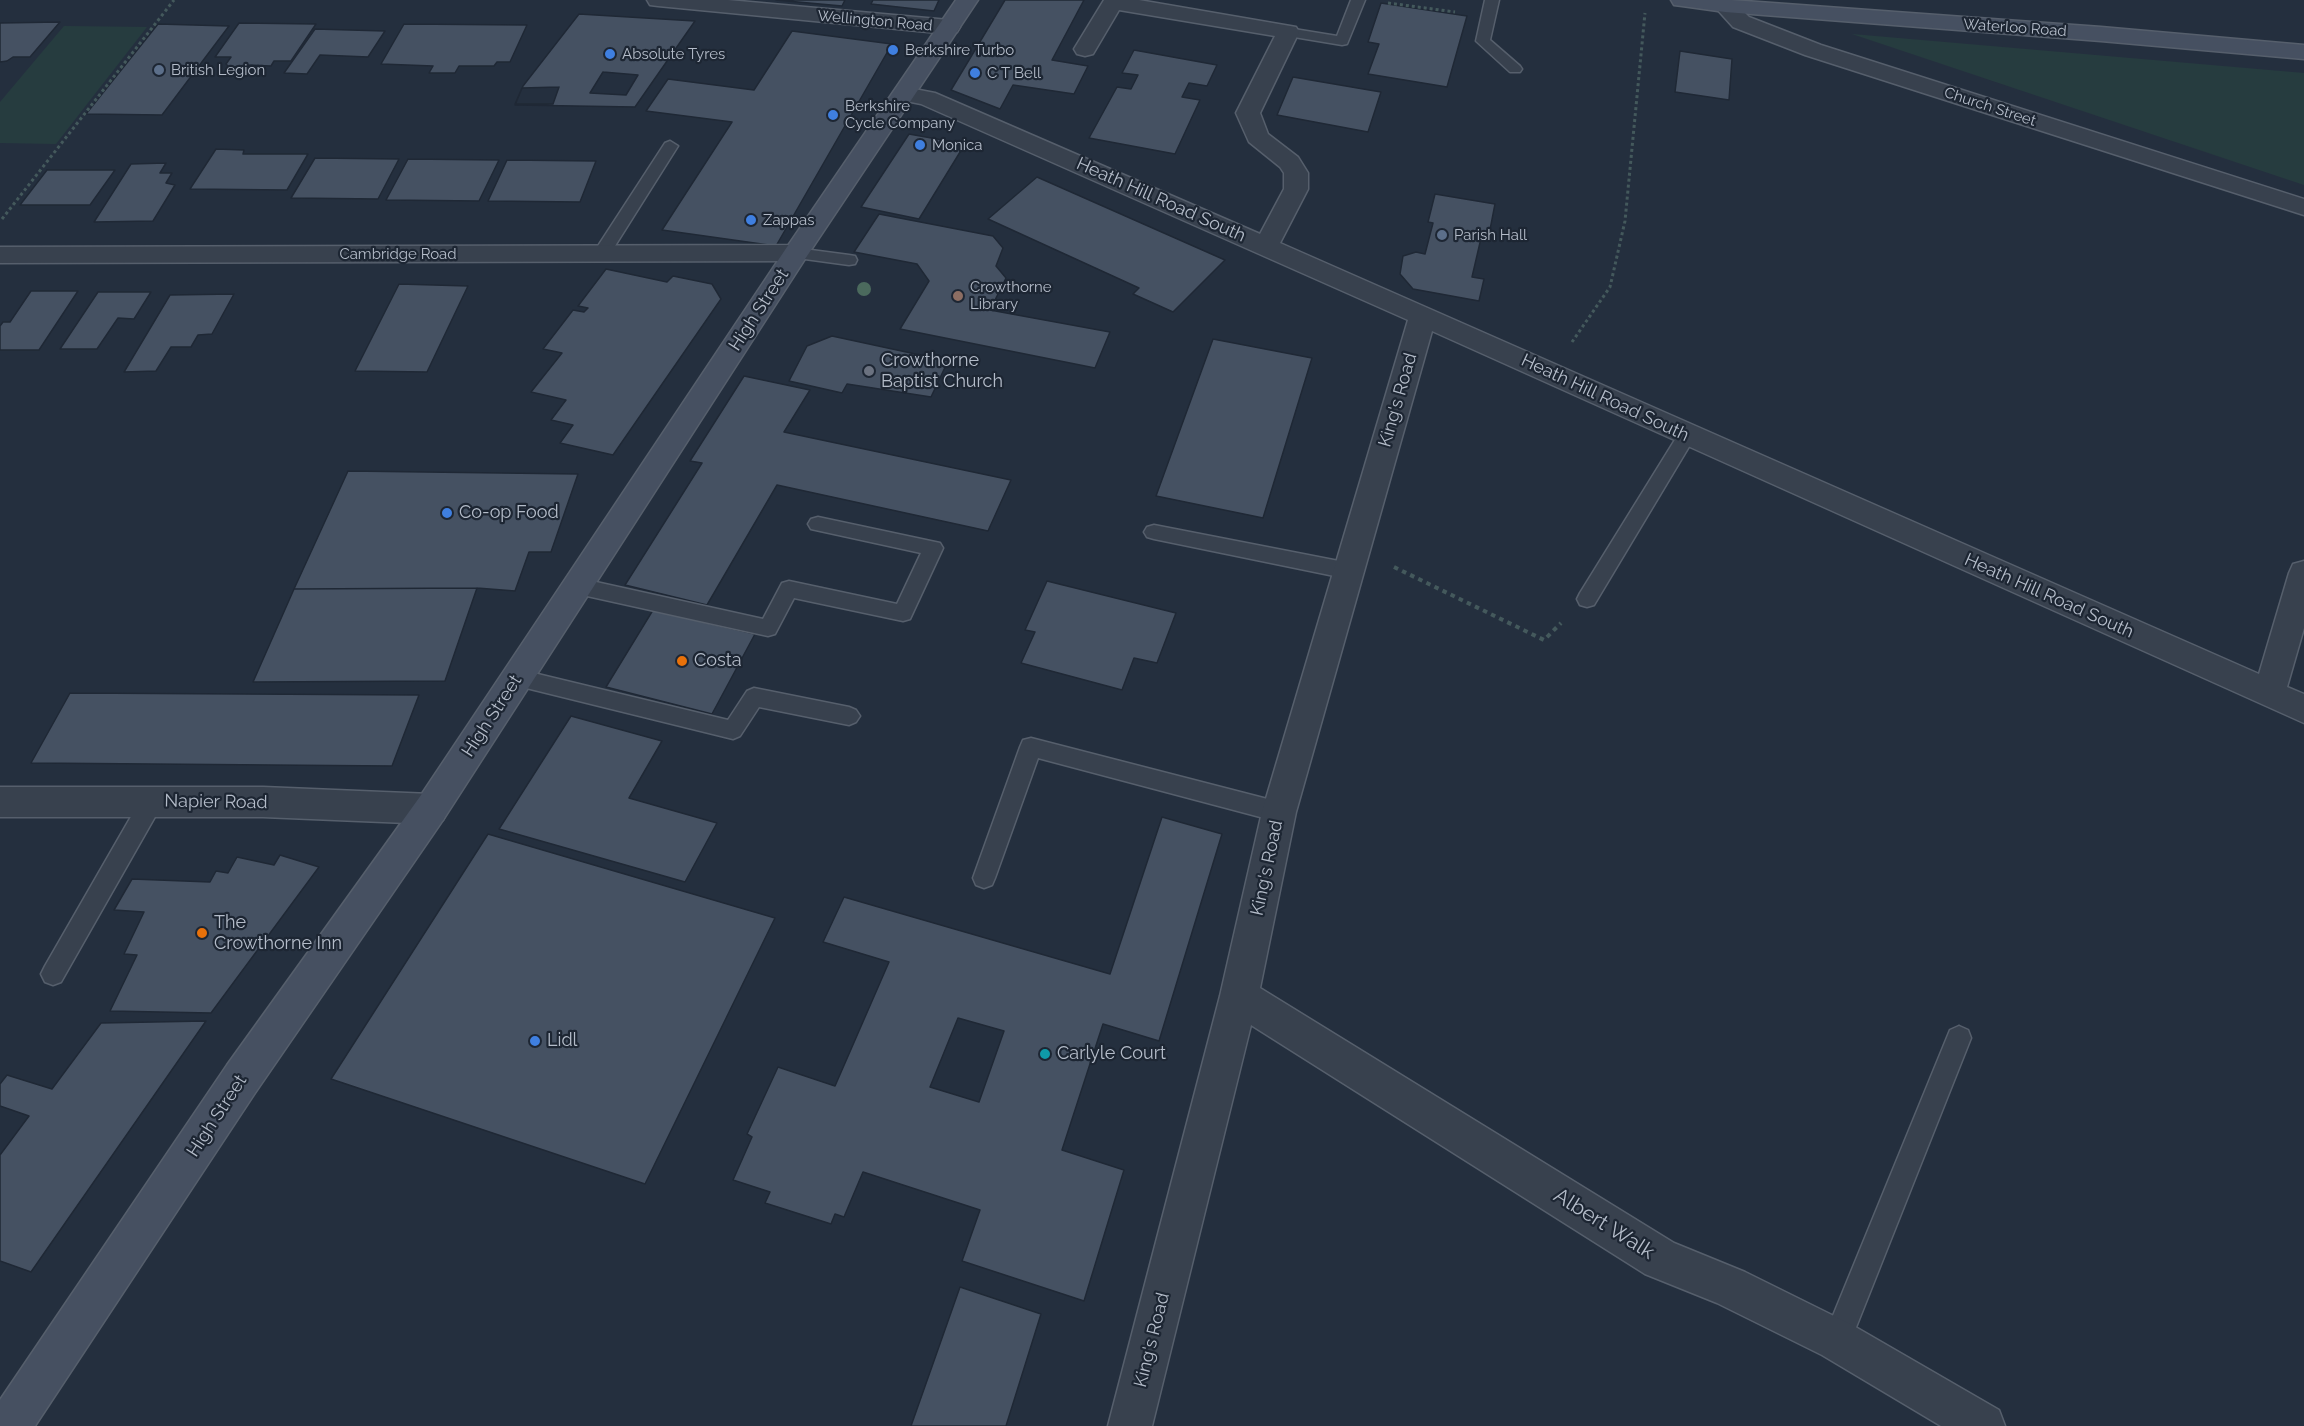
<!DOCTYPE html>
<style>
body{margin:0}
canvas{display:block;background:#242f3e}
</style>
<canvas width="2304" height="1426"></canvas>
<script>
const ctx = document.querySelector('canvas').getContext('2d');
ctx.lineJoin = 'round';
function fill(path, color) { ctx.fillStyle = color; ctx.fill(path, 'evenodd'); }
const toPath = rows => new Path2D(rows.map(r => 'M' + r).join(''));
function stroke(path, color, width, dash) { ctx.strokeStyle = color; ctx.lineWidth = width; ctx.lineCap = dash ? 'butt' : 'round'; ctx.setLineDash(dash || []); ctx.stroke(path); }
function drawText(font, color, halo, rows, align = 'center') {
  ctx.font = font + ' Raleway,sans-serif'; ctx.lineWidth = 4.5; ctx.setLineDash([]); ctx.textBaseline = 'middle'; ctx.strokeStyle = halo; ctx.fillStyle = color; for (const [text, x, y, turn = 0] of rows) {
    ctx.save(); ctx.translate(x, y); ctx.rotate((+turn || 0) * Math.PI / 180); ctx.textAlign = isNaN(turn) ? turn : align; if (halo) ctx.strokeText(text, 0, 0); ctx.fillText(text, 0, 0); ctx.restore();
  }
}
const green = toPath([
 [64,26,147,27,56,144,0,143,0,102],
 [1852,34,2304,73,2304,185]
]);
const building = toPath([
 [776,0,845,0,842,6,776,0],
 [873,0,939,0,934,11,871,4,873,0],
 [1005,0,1084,0,1052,60,1088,66,1074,94,1013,85,1000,109,951,90,1005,0],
 [1381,3,1467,16,1447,87,1368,74,1379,44,1368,42,1381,3],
 [579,14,695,21,635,107,515,105,523,86,579,14],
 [60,22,30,57,13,57,7,61,0,62,0,23,60,22],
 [239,23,316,24,291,61,274,61,271,66,247,65,230,68,226,64,231,57,215,57,239,23],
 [158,24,229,26,162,115,86,114,158,24],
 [404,24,527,25,510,62,497,62,494,66,459,66,455,73,429,73,433,66,381,64,404,24],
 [315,29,385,31,368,57,320,55,307,74,284,73,315,29],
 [792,31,892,44,776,246,662,230,732,122,646,111,668,79,754,90,792,31],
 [1134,50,1217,65,1207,86,1189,83,1182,97,1200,100,1175,154,1089,138,1117,87,1131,89,1138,75,1122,73,1134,50],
 [1680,51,1732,59,1729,100,1675,92,1680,51],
 [603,72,638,75,626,95,590,93,603,72],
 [1293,77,1381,92,1368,132,1277,115,1293,77],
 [559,87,553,104,515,104,522,88,559,87],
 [909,134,965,144,919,219,861,207,909,134],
 [216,149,244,150,243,154,308,154,287,190,190,189,216,149],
 [315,158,399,159,378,199,291,198,315,158],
 [408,159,499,160,479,201,386,200,408,159],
 [507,160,596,161,580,202,488,201,507,160],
 [166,163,160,173,172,173,166,183,175,185,153,221,94,222,131,164,166,163],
 [47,170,115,170,90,205,20,205,47,170],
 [1037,177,1225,260,1173,312,1133,294,1139,288,988,219,1037,177],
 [1435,194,1495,204,1489,235,1482,234,1472,277,1484,279,1479,301,1413,289,1400,274,1403,256,1416,252,1425,254,1433,223,1428,222,1435,194],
 [879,214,993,236,1003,248,996,266,1006,278,990,310,1110,332,1095,368,900,329,929,281,917,264,854,252,879,214],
 [606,269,667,282,673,276,712,284,721,299,613,455,560,443,573,425,551,420,566,400,531,392,562,353,543,349,573,310,584,312,588,308,578,306,606,269],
 [399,284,468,286,427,372,355,371,399,284],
 [31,291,78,291,39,350,0,350,0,326,3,322,10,322,31,291],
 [98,292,151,292,134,319,118,318,97,349,60,349,98,292],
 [234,294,212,334,198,335,191,347,171,347,156,371,124,372,170,295,234,294],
 [832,336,948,361,931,397,847,384,842,393,789,381,807,346,832,336],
 [1213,339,1312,358,1263,518,1156,496,1213,339],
 [744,376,810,390,784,432,1011,480,988,531,777,485,707,605,625,585,702,463,690,461,744,376],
 [348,471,578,474,551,552,529,552,515,591,477,588,294,589,348,471],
 [1047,581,1176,613,1157,663,1134,658,1122,690,1021,663,1035,632,1025,630,1047,581],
 [477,588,445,681,253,682,294,589,477,588],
 [653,610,755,634,712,714,606,687,653,610],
 [70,693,419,695,392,766,31,763,70,693],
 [571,716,662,741,629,798,717,823,685,882,499,829,571,716],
 [1162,817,1222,834,1159,1041,1103,1024,1062,1150,1124,1170,1084,1301,962,1261,980,1210,863,1172,844,1217,835,1214,831,1224,765,1203,770,1192,733,1180,752,1137,747,1134,778,1067,835,1086,889,962,823,942,844,897,1110,974,1162,817],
 [958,1018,1004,1031,979,1102,930,1087,958,1018],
 [488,834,775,918,645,1184,331,1079,488,834],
 [280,855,319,867,211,1013,110,1011,137,955,124,954,144,912,114,910,132,879,210,882,216,871,228,873,237,857,274,865,280,855],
 [206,1021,31,1272,0,1261,0,1155,29,1116,0,1106,0,1084,7,1075,52,1089,101,1023,206,1021],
 [960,1287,1041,1314,1006,1426,911,1426,960,1287]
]);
const pathFar1 = toPath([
 [1388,3,1455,12],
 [2,219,174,0],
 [1572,342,1610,287,1625,221,1645,13]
]);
const path = toPath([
 [1394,567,1544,640,1561,623]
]);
const lane = toPath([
 [1351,0,1365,0,1347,44,1342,45,1288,36,1281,32,1288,28,1337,36,1351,0],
 [1485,0,1499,0,1490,40,1520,66,1522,69,1520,72,1510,72,1476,41,1485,0],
 [670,141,678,146,608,257,596,257,594,253,596,249,665,143,670,141],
 [796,248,849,255,855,256,857,260,855,264,849,265,790,257,788,253,790,249,796,248],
 [1687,428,1693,430,1696,435,1594,605,1587,607,1580,605,1577,599,1580,593,1681,430,1687,428],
 [818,517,940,543,943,548,910,619,903,621,794,598,775,634,768,636,578,594,571,592,568,586,571,580,578,578,763,619,782,583,789,581,897,604,921,553,811,529,808,524,811,519,818,517],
 [1154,525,1349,563,1356,566,1359,571,1356,576,1349,579,1154,539,1147,537,1144,532,1147,527,1154,525],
 [517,669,728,720,747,691,754,688,849,707,856,710,860,716,856,722,849,725,759,707,740,736,733,739,510,684,507,678,510,672,517,669],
 [1031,738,1279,802,1287,805,1290,812,1287,819,1279,822,1038,758,995,878,992,885,984,888,976,885,973,878,1020,747,1023,740,1031,738],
 [152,791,160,794,163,801,160,808,61,982,53,985,45,982,41,974,45,966,144,794,152,791],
 [1959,1026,1968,1030,1971,1038,1847,1350,1837,1354,1827,1350,1823,1340,1950,1030,1959,1026]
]);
const street = toPath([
 [647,0,728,0,949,20,957,22,960,27,957,32,949,34,658,6,650,5,647,0],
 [1104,0,1139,0,1296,27,1299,32,1260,113,1268,134,1298,157,1308,173,1308,189,1280,243,2259,674,2289,573,2293,564,2304,561,2304,628,2287,687,2304,694,2304,723,1432,331,1296,812,1260,988,1674,1243,1745,1272,1852,1325,1999,1410,2005,1426,1941,1426,1822,1355,1717,1303,1645,1274,1251,1025,1152,1426,1108,1426,1220,996,1262,812,1408,320,921,104,896,99,893,94,896,89,904,87,935,93,1260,234,1284,189,1284,173,1280,167,1249,142,1236,113,1275,36,1119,10,1093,54,1085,56,1077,54,1074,49,1104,0],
 [1723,0,1733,1,1749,17,1821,45,2304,199,2304,215,1805,55,1733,27,1714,6,1717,1,1723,0],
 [796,245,805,247,809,253,805,259,796,261,0,263,0,247,796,245],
 [0,787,263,787,431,794,443,798,448,809,443,820,431,824,263,817,0,817,0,787]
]);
const secondary = toPath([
 [956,0,978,0,805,259,443,820,255,1093,35,1426,0,1426,0,1400,227,1065,419,798,787,247,956,0],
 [1671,0,1731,0,2101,27,2304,45,2304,59,2101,41,1725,12,1682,6,1674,5,1671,0]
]);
const trees = [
 [864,289]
];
const markers = [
 [893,50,6,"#3f7fe0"],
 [610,54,6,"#3f7fe0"],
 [159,70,6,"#5c6f8a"],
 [975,73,6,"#3f7fe0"],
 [833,115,6,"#3f7fe0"],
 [920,145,6,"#3f7fe0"],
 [751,220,6,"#3f7fe0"],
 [1442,235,6,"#5c6f8a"],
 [958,296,6,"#8d6e63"],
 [869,371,6,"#6b7280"],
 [447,513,6,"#3f7fe0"],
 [682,661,6,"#e8710a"],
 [202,933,6,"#e8710a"],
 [535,1041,6,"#3f7fe0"],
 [1045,1054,6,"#0f9aa8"]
];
const farStreetnames = [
 ["Wellington Road",875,21,5],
 ["Waterloo Road",2015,28,4],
 ["Church Street",1990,107,18],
 ["Cambridge Road",398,254]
];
const farPoinames = [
 ["Berkshire Turbo",905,50],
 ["Absolute Tyres",622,54],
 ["British Legion",171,70],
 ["C T Bell",987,73],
 ["Berkshire",845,106],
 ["Cycle Company",845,123],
 ["Monica",932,145],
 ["Zappas",763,220],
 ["Parish Hall",1454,235],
 ["Crowthorne",970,287],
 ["Library",970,304]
];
const streetNames = [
 ["Heath Hill Road South",1161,200,24],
 ["High Street",759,310,-57],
 ["Heath Hill Road South",1605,398,25],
 ["King's Road",1398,400,-74],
 ["Heath Hill Road South",2049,596,24],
 ["High Street",492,716,-57],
 ["Napier Road",216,802,1],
 ["King's Road",1267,868,-78],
 ["High Street",217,1116,-57],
 ["King's Road",1152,1340,-76]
];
const poiNames = [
 ["Crowthorne",881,361],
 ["Baptist Church",881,382],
 ["Co-op Food",459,513],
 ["Costa",694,661],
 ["The",214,923],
 ["Crowthorne Inn",214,944],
 ["Lidl",547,1041],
 ["Carlyle Court",1057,1054]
];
const nearStreetnames = [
 ["Albert Walk",1604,1224,32]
];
fill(green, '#263c3f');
fill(building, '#455162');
stroke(building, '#1f2835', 1.5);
stroke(lane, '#565f6c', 3);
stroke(street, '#565f6c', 3);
stroke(secondary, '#565f6c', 3);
stroke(pathFar1, '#44595c', 3, [3, 3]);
stroke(path, '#44595c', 4, [4.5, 4.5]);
fill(lane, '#38414e');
fill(street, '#38414e');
fill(secondary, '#465061');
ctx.fillStyle = '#4b6a5d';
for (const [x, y] of trees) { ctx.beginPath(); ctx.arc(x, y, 7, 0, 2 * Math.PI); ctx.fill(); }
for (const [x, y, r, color] of markers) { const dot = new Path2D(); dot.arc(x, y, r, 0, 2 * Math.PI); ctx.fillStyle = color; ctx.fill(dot); stroke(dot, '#1d2633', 2); }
drawText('15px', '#b4bcc9', '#1d2633', farStreetnames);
drawText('15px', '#b4bcc9', '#1d2633', farPoinames, 'left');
drawText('18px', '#b4bcc9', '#1d2633', streetNames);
drawText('18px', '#b4bcc9', '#1d2633', poiNames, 'left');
drawText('21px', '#b4bcc9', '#1d2633', nearStreetnames);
</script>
